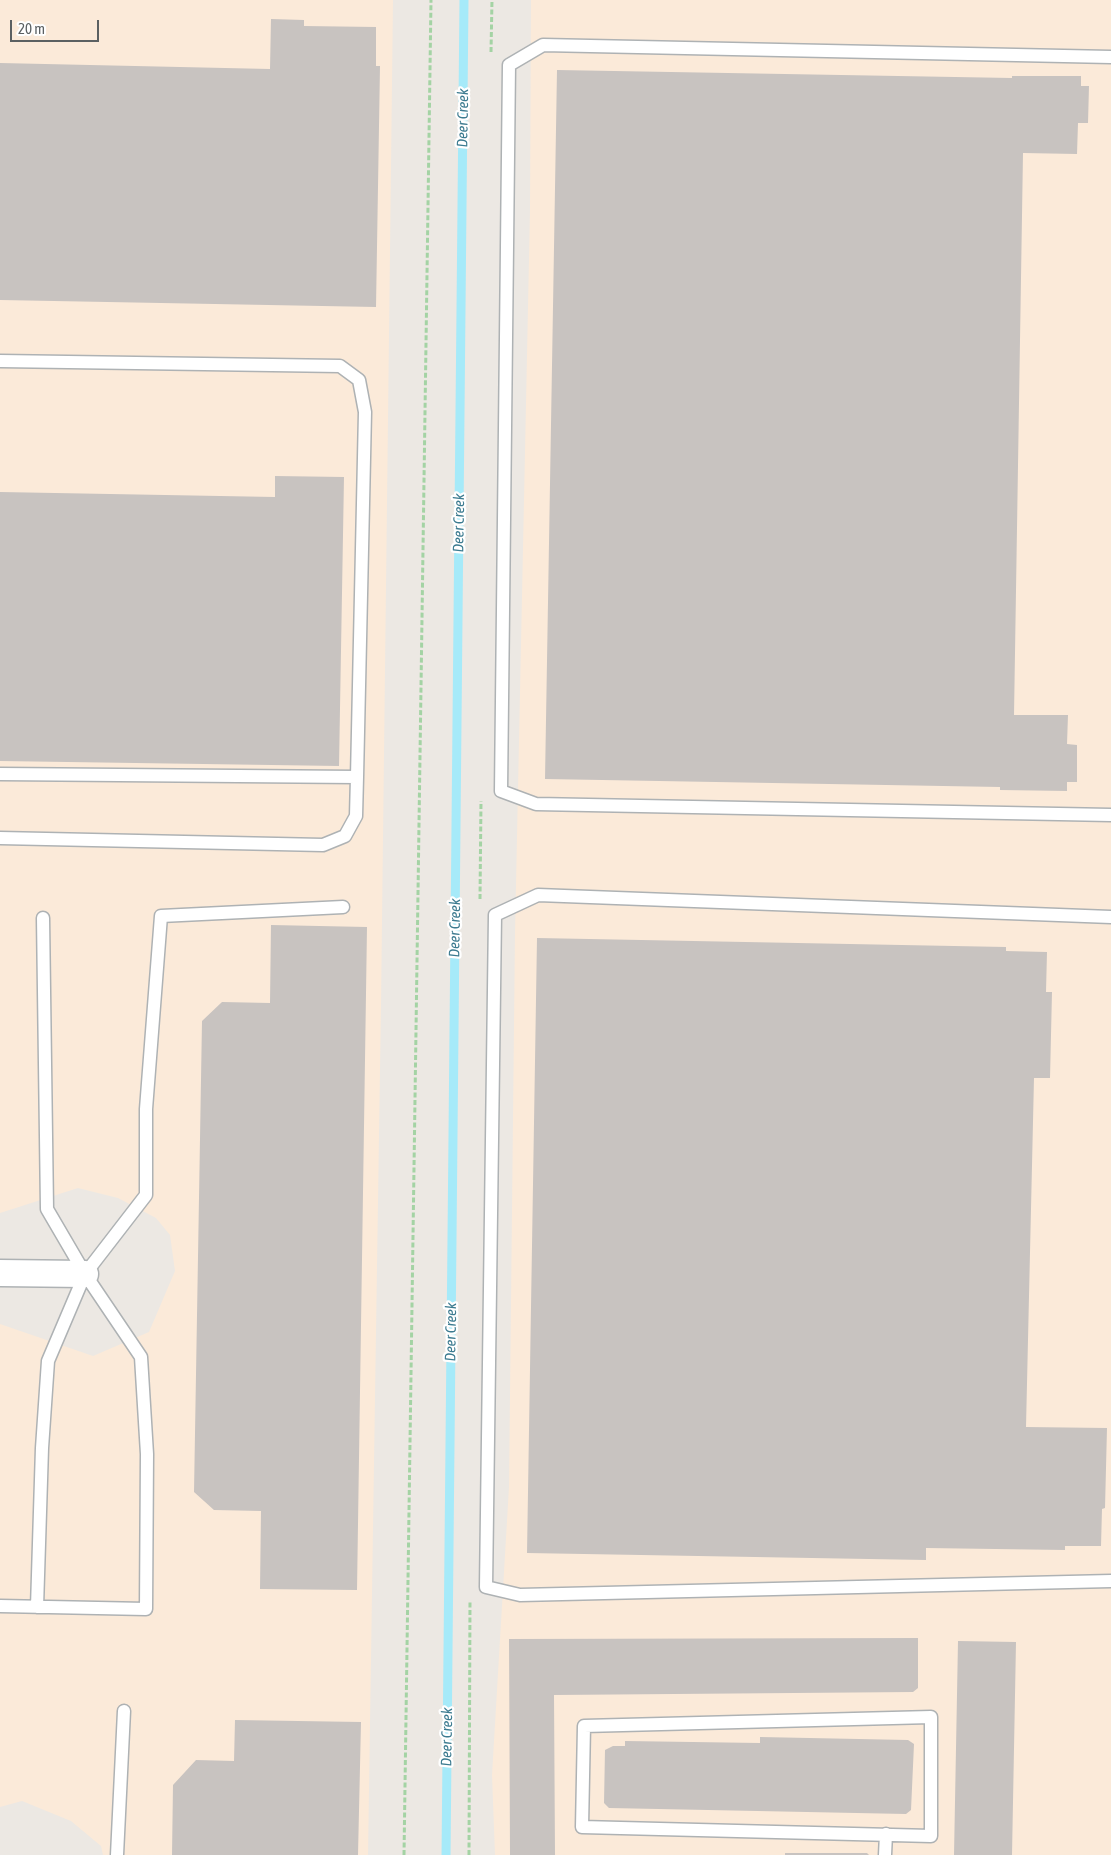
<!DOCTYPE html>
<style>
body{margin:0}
#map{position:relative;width:1111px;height:1855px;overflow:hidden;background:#ece8e3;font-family:"Asap Condensed",sans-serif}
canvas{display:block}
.scale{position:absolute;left:10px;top:20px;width:89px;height:22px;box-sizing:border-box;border:2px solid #5b6062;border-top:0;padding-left:6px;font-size:15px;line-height:18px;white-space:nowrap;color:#5b6062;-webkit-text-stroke:4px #fff;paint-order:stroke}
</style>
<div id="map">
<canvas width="1111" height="1855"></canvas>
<div class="scale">20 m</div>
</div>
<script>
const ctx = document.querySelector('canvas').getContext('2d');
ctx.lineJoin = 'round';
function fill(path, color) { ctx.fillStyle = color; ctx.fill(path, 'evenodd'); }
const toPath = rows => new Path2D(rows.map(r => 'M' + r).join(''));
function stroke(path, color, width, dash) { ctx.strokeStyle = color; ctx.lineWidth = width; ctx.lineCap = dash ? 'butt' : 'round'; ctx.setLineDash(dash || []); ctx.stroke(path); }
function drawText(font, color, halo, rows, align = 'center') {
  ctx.font = font + ' "Asap Condensed",sans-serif'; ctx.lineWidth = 4.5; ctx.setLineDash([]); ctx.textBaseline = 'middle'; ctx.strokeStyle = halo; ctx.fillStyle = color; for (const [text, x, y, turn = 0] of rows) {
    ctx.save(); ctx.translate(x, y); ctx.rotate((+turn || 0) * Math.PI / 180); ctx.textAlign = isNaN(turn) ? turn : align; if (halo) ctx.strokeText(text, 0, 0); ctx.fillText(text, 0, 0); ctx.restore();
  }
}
const commercial = toPath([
 [0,0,393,0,381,1005,368,1855,103,1855,101,1846,71,1821,22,1801,0,1807,0,1324,93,1356,149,1332,175,1271,170,1235,156,1218,118,1198,78,1188,0,1213],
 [531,0,1111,0,1111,1855,495,1855,492,1775,509,1487,515,933,530,211]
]);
const stream = toPath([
 [446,1855,464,0]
]);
const building = toPath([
 [271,19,304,20,304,26,376,27,376,66,380,66,376,307,0,300,0,63,270,69],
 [557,70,1012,78,1012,76,1081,76,1081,86,1089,86,1088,123,1078,123,1077,154,1023,153,1014,715,1068,715,1067,744,1077,745,1077,782,1067,782,1067,791,1000,790,1000,787,545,779],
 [275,476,344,477,339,766,0,761,0,492,275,497],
 [271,925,367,927,357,1590,260,1589,261,1511,214,1510,194,1492,202,1021,222,1002,270,1003],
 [537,938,1006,947,1006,951,1047,952,1046,992,1052,992,1050,1078,1034,1078,1026,1427,1107,1428,1105,1508,1102,1509,1101,1546,1065,1546,1065,1550,926,1548,926,1560,527,1553],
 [918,1638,918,1688,913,1692,554,1695,555,1855,510,1855,509,1639],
 [958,1641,1016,1642,1012,1855,954,1855],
 [235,1720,361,1722,358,1855,172,1855,173,1785,196,1760,234,1761],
 [760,1737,908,1740,914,1744,911,1810,906,1814,609,1808,604,1803,605,1750,613,1746,625,1746,625,1741,760,1743],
 [785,1853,867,1853,869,1855,785,1855]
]);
const path = toPath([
 [491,52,492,0],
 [480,899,481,801],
 [404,1855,431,0],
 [469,1855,470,1600]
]);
const lane = toPath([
 [1111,57,543,45,509,65,501,791,536,804,1111,815],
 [0,361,340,366,359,380,365,412,357,777],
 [0,774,357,777,356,816,345,836,323,845,0,838],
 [1111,917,538,895,495,915,486,1587,520,1595,1111,1581],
 [0,1606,146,1609,147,1454,141,1357,85,1274,47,1209,43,918],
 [37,1607,42,1448,48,1361,85,1274,146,1195,146,1109,161,916,343,907],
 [931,1717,931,1836,582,1827,584,1726,931,1717],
 [117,1855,124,1711],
 [885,1855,886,1834]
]);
const street = toPath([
 [0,1273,85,1274]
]);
const waterNames = [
 ["Deer Creek",463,118,-89],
 ["Deer Creek",459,523,-89],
 ["Deer Creek",455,928,-89],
 ["Deer Creek",451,1332,-89],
 ["Deer Creek",447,1737,-89]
];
fill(commercial, '#fbead9');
stroke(stream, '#a6eaf9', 9);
fill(building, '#c8c3c0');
stroke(lane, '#aeb2b4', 15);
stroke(street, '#aeb2b4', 29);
stroke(path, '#a4d3a4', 3, [5, 2.5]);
stroke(lane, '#fff', 12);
stroke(street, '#fff', 26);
drawText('italic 15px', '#3c7b90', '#fff', waterNames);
</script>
